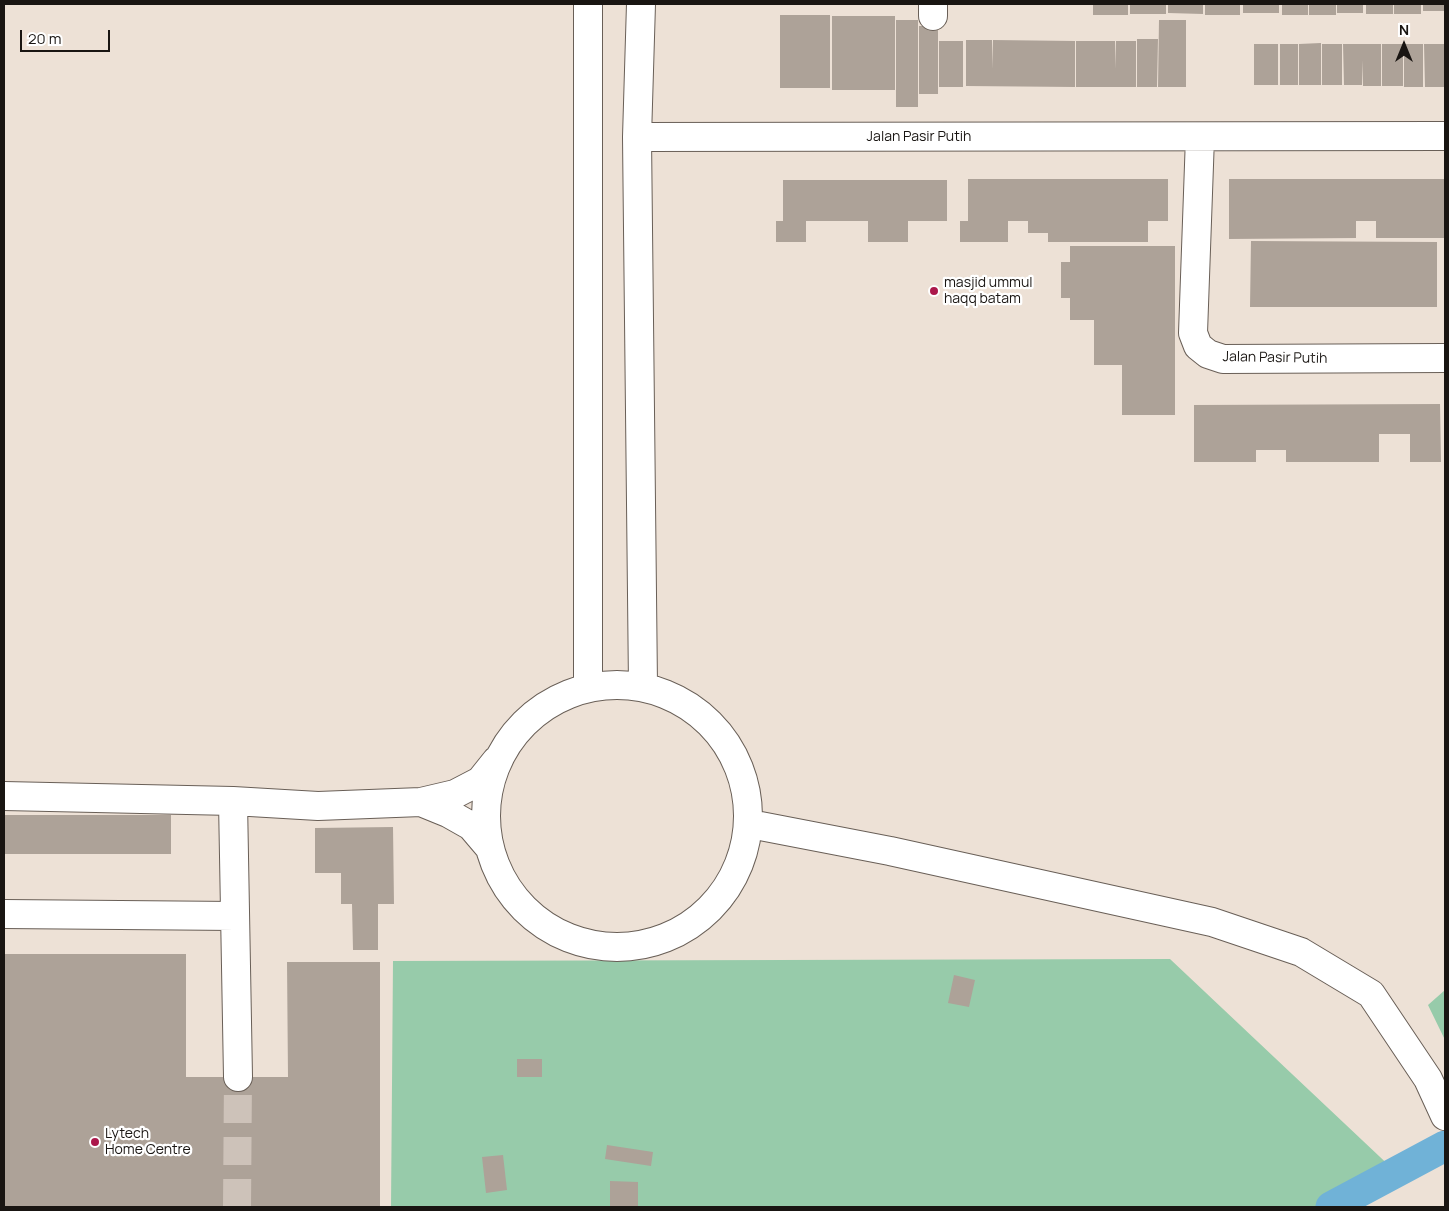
<!DOCTYPE html>
<style>
body{margin:0}
#map{position:relative;width:1449px;height:1211px;overflow:hidden;background:#ede1d6;font-family:Manrope,sans-serif}
canvas{display:block}
.frame{position:absolute;inset:0;border:5px solid #191512;pointer-events:none}
.north{position:absolute;left:1379px;top:20px;width:50px;height:50px;-webkit-text-stroke:4px #fff;paint-order:stroke;rotate:0deg;font-size:14px;font-weight:700;line-height:20px;text-align:center;color:#191512}
.north::after{content:'';display:block;margin:auto;width:18px;height:22px;background:#191512;clip-path:polygon(50% 0,100% 100%,50% 72%,0 100%)}
.scale{position:absolute;left:20px;top:30px;width:90px;height:22px;box-sizing:border-box;border:2px solid #191512;border-top:0;padding-left:6px;font-size:15px;line-height:18px;white-space:nowrap;color:#191512;-webkit-text-stroke:4px #fff;paint-order:stroke}
</style>
<div id="map">
<canvas width="1449" height="1211"></canvas>
<div class="frame"></div>
<div class="north">N</div>
<div class="scale">20 m</div>
</div>
<script>
const ctx = document.querySelector('canvas').getContext('2d');
ctx.lineJoin = 'round';
function fill(path, color) { ctx.fillStyle = color; ctx.fill(path, 'evenodd'); }
const toPath = rows => new Path2D(rows.map(r => 'M' + r).join(''));
function stroke(path, color, width, dash) { ctx.strokeStyle = color; ctx.lineWidth = width; ctx.lineCap = dash ? 'butt' : 'round'; ctx.setLineDash(dash || []); ctx.stroke(path); }
function drawText(font, color, halo, rows, align = 'center') {
  ctx.font = font + ' Manrope,sans-serif'; ctx.lineWidth = 4.5; ctx.setLineDash([]); ctx.textBaseline = 'middle'; ctx.strokeStyle = halo; ctx.fillStyle = color; for (const [text, x, y, turn = 0] of rows) {
    ctx.save(); ctx.translate(x, y); ctx.rotate((+turn || 0) * Math.PI / 180); ctx.textAlign = isNaN(turn) ? turn : align; if (halo) ctx.strokeText(text, 0, 0); ctx.fillText(text, 0, 0); ctx.restore();
  }
}
const green = toPath([
 [1170,959,1397,1173,1331,1207,391,1207,393,961],
 [1445,990,1445,1040,1428,1005]
]);
const canal = toPath([
 [1331,1207,1445,1146]
]);
const building = toPath([
 [1093,4,1128,4,1128,15,1093,15],
 [1130,4,1166,4,1166,14,1130,14],
 [1168,4,1203,4,1203,14,1168,13],
 [1205,4,1240,4,1240,15,1205,15],
 [1243,4,1279,4,1279,13,1243,13],
 [1282,4,1308,4,1308,15,1282,15],
 [1309,4,1336,4,1336,15,1309,15],
 [1337,4,1363,4,1363,13,1337,13],
 [1366,4,1393,4,1393,14,1366,14],
 [1394,4,1421,4,1421,14,1394,14],
 [1423,4,1445,4,1445,11,1423,11],
 [780,15,830,15,830,88,780,88],
 [832,16,895,16,895,90,832,90],
 [896,20,918,20,918,107,896,107],
 [1159,20,1186,20,1186,87,1158,87],
 [919,26,938,26,938,94,919,94],
 [1137,39,1158,39,1157,87,1137,87],
 [966,40,992,40,993,69,993,40,1075,41,1075,87,966,86],
 [939,41,963,41,963,87,939,87],
 [1076,41,1115,41,1115,69,1116,41,1136,41,1136,87,1076,87],
 [1321,43,1321,85,1299,85,1299,44],
 [1254,44,1278,44,1278,85,1254,85],
 [1280,44,1298,44,1298,85,1280,85],
 [1322,44,1342,44,1342,85,1322,85],
 [1343,44,1381,44,1381,86,1363,86,1363,60,1362,85,1344,85],
 [1382,44,1403,44,1403,86,1382,86],
 [1404,44,1423,44,1423,87,1404,87],
 [1424,44,1444,44,1444,87,1425,87],
 [968,179,1168,179,1168,221,1148,221,1148,242,1048,242,1048,233,1028,233,1028,221,1008,221,1008,242,960,242,960,221,968,221],
 [1229,179,1445,179,1445,238,1376,238,1376,221,1356,221,1356,238,1229,239],
 [783,180,947,180,947,221,908,221,908,242,868,242,868,221,806,221,806,242,776,242,776,221,783,221],
 [1251,241,1437,242,1437,307,1250,307],
 [1070,246,1175,246,1175,415,1122,415,1122,365,1094,365,1094,320,1070,320,1070,298,1061,298,1061,262,1070,262],
 [1440,404,1441,462,1410,462,1410,434,1379,434,1379,462,1286,462,1286,450,1256,450,1256,462,1194,462,1194,405],
 [4,815,171,815,171,854,4,854],
 [393,827,394,904,378,904,378,950,353,950,352,904,341,904,341,873,315,873,315,828],
 [4,954,186,954,186,1077,288,1077,287,962,380,962,380,1207,4,1207],
 [954,975,975,980,969,1007,948,1003],
 [517,1059,542,1059,542,1077,517,1077],
 [607,1145,653,1152,651,1166,605,1159],
 [503,1155,507,1190,486,1193,482,1157],
 [610,1181,638,1182,638,1207,610,1207]
]);
const minorTunnel = toPath([
 [237,1207,238,1077]
]);
const minor = toPath([
 [588,4,588,687],
 [641,4,637,137,643,686],
 [933,16,933,4],
 [637,137,1445,136],
 [1200,137,1193,333,1198,346,1208,354,1223,359,1445,358],
 '486 816a131 131 0 1 1 262 0a131 131 0 1 1-262 0Z',
 [4,796,233,801,318,806,421,802,455,794,480,781,496,761],
 [233,801,238,1077],
 [421,802,448,813,471,826,488,846],
 [750,824,890,851,1212,922,1301,952,1371,994,1428,1079,1445,1116],
 [4,914,235,916]
]);
const markers = [
 [934,291,5,"#ab174a"],
 [95,1142,5,"#ab174a"]
];
const streetNames = [
 ["Jalan Pasir Putih",919,137],
 ["Jalan Pasir Putih",1275,358,1]
];
const poiNames = [
 ["masjid ummul",944,283],
 ["haqq batam",944,299],
 ["Lytech",105,1134],
 ["Home Centre",105,1150]
];
fill(green, '#97cbaa');
stroke(canal, '#70b2d7', 31);
fill(building, '#ada298');
stroke(minorTunnel, '#cdc2b9', 28, [28, 14]);
stroke(minor, '#695f57', 30);
stroke(minor, '#fff', 28);
for (const [x, y, r, color] of markers) { const dot = new Path2D(); dot.arc(x, y, r, 0, 2 * Math.PI); ctx.fillStyle = color; ctx.fill(dot); stroke(dot, '#fff', 2); }
drawText('14px', '#191512', '#fff', streetNames);
drawText('14px', '#191512', '#fff', poiNames, 'left');
</script>
